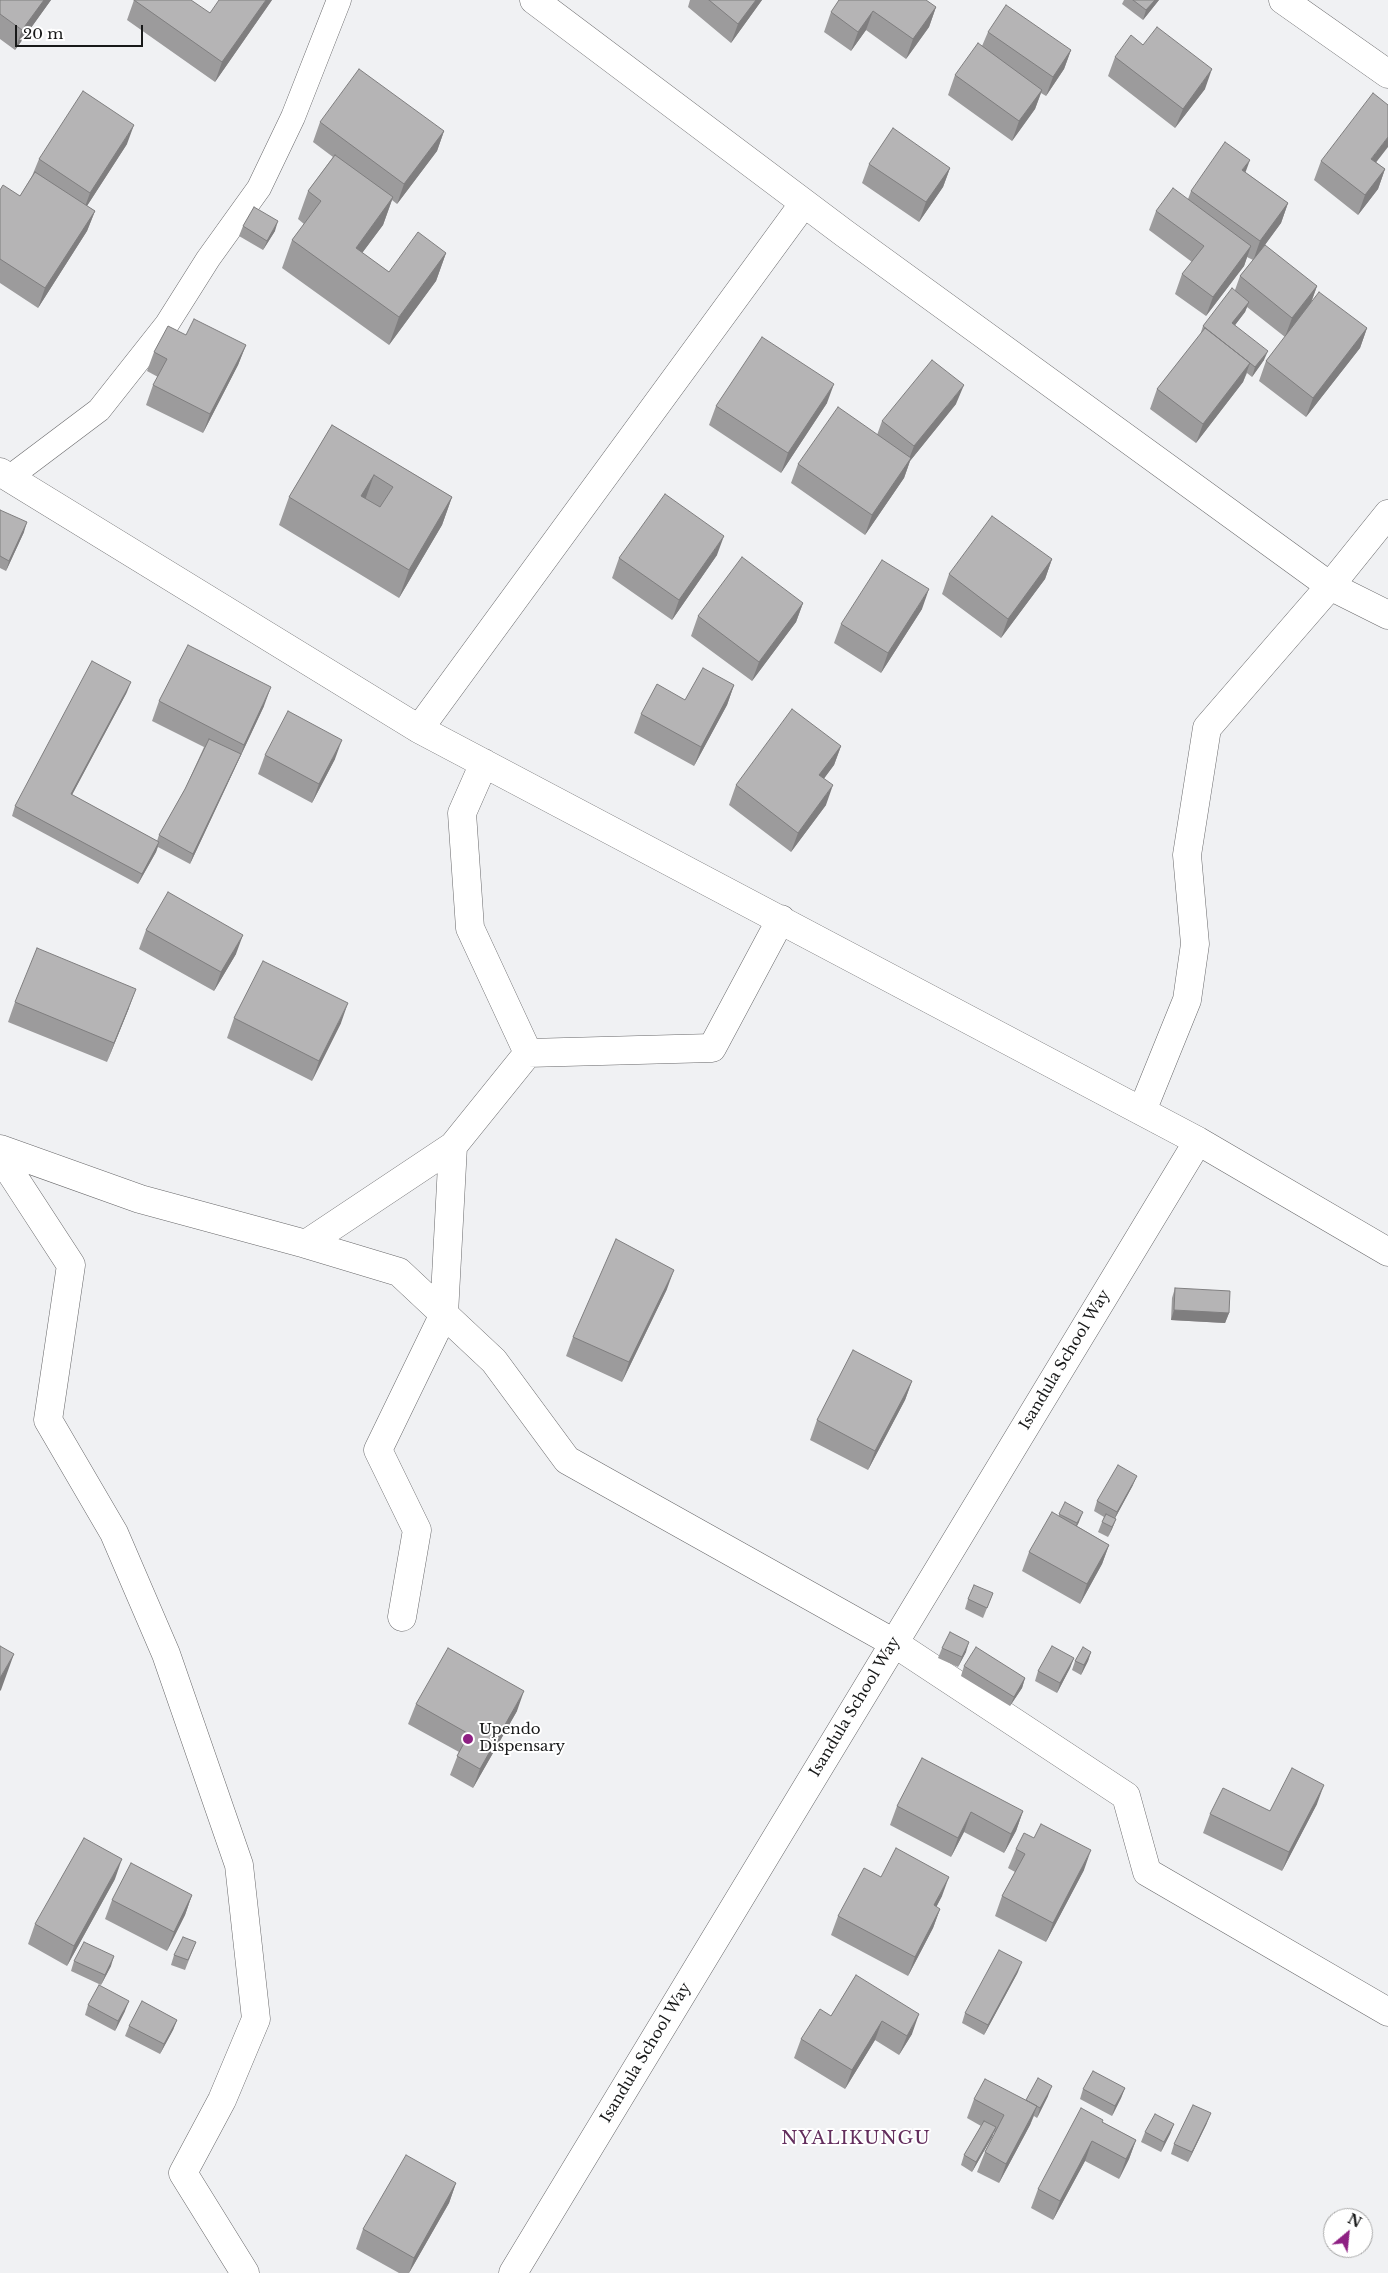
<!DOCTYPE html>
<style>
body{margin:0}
#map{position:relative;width:1388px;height:2273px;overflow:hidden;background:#f0f1f3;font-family:"Libre Baskerville",serif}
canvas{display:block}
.north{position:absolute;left:1323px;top:2208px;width:50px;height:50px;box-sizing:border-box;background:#fff;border:1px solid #a3a3a3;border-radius:50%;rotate:28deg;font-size:14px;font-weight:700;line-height:20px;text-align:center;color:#181919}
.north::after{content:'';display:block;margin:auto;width:18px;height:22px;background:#8e2083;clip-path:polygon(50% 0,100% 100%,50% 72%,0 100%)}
.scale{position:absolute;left:15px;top:25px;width:128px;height:22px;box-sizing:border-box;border:2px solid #181919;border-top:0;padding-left:6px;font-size:15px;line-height:18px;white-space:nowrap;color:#181919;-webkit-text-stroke:4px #fff;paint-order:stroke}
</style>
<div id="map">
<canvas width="1388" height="2273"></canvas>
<div class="north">N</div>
<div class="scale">20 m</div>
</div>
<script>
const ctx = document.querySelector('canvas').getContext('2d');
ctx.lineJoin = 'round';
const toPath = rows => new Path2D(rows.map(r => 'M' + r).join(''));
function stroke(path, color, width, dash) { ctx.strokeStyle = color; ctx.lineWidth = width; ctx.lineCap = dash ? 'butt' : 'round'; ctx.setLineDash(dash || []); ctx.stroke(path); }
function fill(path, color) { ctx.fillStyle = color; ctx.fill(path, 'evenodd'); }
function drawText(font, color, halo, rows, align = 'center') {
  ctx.font = font + ' "Libre Baskerville",serif'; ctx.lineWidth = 4; ctx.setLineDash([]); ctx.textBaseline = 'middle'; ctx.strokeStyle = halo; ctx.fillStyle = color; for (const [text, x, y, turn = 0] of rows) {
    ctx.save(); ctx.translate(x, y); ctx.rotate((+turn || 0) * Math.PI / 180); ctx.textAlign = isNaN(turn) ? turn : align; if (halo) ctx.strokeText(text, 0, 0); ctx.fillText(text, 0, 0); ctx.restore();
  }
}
const lane = toPath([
 [10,477,99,410,167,324,208,259,259,188,293,117,339,0]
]);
const street = toPath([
 [534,0,844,233,1330,586,1388,615],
 [1283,0,1388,74],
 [0,472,419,729,1198,1141,1388,1252],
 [419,729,804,203],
 [484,763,462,813,470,928,528,1053],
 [1142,1111,1187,1000,1195,944,1187,855,1207,728,1330,586,1388,514],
 [0,1149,140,1199,306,1244,453,1146,528,1053,712,1048,781,919],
 [0,1156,71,1265,48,1420,114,1533,166,1654,239,1865,256,2019,222,2100,183,2173,245,2273],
 [306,1244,399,1272,494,1361,567,1460,894,1643,1126,1796,1147,1872,1388,2012],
 [402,1617,417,1530,378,1450,444,1314,453,1146],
 [513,2273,1198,1141]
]);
const wall = toPath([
 [0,0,51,0,15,50,0,39],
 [134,0,210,13,272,0,215,82,127,20],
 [690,0,762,0,731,43,688,7],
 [1124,0,1159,0,1143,20,1122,4],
 [936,7,929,27,906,59,866,30,851,51,824,32,831,12],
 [988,32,1071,50,1064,69,1046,96,1041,93,1035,109,1012,141,948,95,955,75,982,46],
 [1143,45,1205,89,1175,128,1108,76,1115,57],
 [320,122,444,131,437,151,397,204,392,200,383,225,362,253,389,272,446,253,436,281,389,345,282,268,292,240,304,224,298,219,308,191,333,157,313,142],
 [127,144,87,206,95,211,87,231,38,308,0,283,0,190,20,196,32,176,39,159],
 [1321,161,1376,162,1385,169,1378,189,1358,215,1314,180],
 [869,164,950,168,943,187,919,222,862,183],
 [1245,172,1288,203,1281,223,1262,249,1317,286,1311,303,1367,328,1360,348,1306,417,1259,381,1266,361,1285,337,1247,307,1245,312,1235,325,1264,360,1252,377,1247,373,1243,382,1196,443,1150,409,1157,389,1200,335,1203,326,1235,290,1240,276,1253,260,1247,257,1244,266,1206,316,1175,294,1182,274,1192,262,1149,230,1156,211,1188,199,1191,191],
 [243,226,275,231,263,250,239,236],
 [186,335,246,345,238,365,203,433,146,405,153,385,158,377,147,371,154,352],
 [827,403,781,473,709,425,716,406],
 [956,404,910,461,904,478,865,535,791,483,798,464,877,435,882,421],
 [332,425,452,497,442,525,399,598,279,525,289,497],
 [0,510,24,532,6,571,0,568],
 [717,555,672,620,612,578,619,558],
 [1052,559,1045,579,1001,638,942,594,949,574],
 [803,603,796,622,752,681,691,636,698,616],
 [922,609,881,673,834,643,841,624],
 [734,685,727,705,694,766,634,733,641,714,685,700],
 [127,692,72,795,157,841,159,835,185,789,204,747,152,721,159,701,264,706,190,864,158,847,156,852,138,884,12,816,15,806],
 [841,746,834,765,824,778,826,805,791,852,729,805,736,785],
 [265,755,335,759,312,803,258,774],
 [146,930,236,954,214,991,139,949],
 [15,1002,129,1008,107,1062,8,1022],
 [234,1018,341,1023,312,1081,227,1038],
 [1175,1288,1229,1313,1225,1323,1171,1320,1172,1298],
 [667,1289,622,1382,566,1356,573,1337],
 [912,1381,905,1400,868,1470,810,1440,817,1420],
 [1133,1485,1115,1518,1116,1519,1112,1529,1108,1537,1098,1532,1104,1517,1094,1511,1097,1501],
 [1059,1514,1079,1522,1077,1526,1109,1545,1102,1564,1080,1604,1022,1571,1029,1552,1059,1516],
 [993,1593,983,1618,965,1609,968,1599],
 [942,1648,966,1652,958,1667,938,1658],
 [1091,1652,1088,1661,1081,1675,1072,1670,1075,1661],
 [1074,1658,1070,1668,1057,1693,1035,1681,1038,1671],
 [964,1666,1025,1678,1022,1688,1010,1706,961,1676],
 [416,1704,517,1711,473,1788,450,1775,459,1752,408,1724],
 [1317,1804,1282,1871,1203,1833,1210,1814,1270,1811],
 [897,1806,1023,1811,1016,1831,1004,1853,964,1832,951,1857,890,1825],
 [1016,1849,1084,1870,1046,1942,995,1916,1002,1896,1015,1872,1008,1868],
 [881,1877,942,1896,936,1907,940,1909,933,1928,908,1976,831,1935,838,1916],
 [115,1879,67,1966,28,1944,35,1924],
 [192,1895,185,1915,167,1951,105,1919,112,1900],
 [196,1942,185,1970,171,1965,174,1955],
 [74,1961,111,1966,101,1985,71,1971],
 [1018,1972,984,2035,962,2023,965,2013],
 [856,1975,912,2034,899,2055,875,2040,845,2089,794,2058,801,2039,831,2016],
 [88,2005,125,2011,115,2031,85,2015],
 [177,2020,173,2030,160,2054,125,2036,129,2026],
 [1125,2088,1121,2098,1112,2116,1080,2099,1083,2089],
 [1048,2096,1037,2118,1034,2116,1030,2125,999,2183,977,2172,985,2152,995,2133,994,2132,992,2137,972,2172,961,2165,964,2155,981,2126,967,2118,974,2099,1026,2100],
 [1102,2122,1136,2140,1129,2159,1119,2179,1085,2161,1053,2220,1031,2208,1038,2189],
 [1207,2123,1188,2162,1171,2154,1174,2144],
 [1174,2124,1170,2134,1161,2152,1141,2142,1145,2132],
 [456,2183,449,2203,409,2273,399,2273,356,2249,363,2229]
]);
const shadedWall = toPath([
 [44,0,51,0,15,50,22,30],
 [266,0,272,0,215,82,222,62],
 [756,0,762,0,731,43,738,24],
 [1155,0,1159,0,1143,20,1146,10],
 [936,7,929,27,906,59,913,39],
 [873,11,866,30,851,51,858,32],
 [1071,50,1064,69,1046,96,1053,77],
 [1212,69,1205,89,1175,128,1183,109],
 [1042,90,1035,109,1012,141,1019,121],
 [134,125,127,144,83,212,90,193],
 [444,131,437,151,397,204,404,184],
 [1388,137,1388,147,1364,178,1371,159],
 [1250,160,1243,179,1242,170],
 [950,168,943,187,919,222,926,202],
 [1385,169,1378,189,1358,215,1365,195],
 [393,197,383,225,345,276,356,248],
 [1288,203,1281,223,1253,261,1260,241],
 [95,211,87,231,38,308,45,288],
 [278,221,275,231,263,250,267,241],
 [1251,246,1244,266,1206,316,1213,297],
 [446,253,436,281,389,345,399,317],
 [1317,286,1310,305,1285,337,1292,318],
 [1249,302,1245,312,1229,333,1232,323],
 [1367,328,1360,348,1306,417,1313,398],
 [246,345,238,365,203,433,210,414],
 [1268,351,1264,360,1252,377,1255,367],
 [1250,363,1243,382,1196,443,1203,424],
 [834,384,827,403,781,473,788,453],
 [964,385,956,404,910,461,904,478,865,535,872,515,907,464,914,446],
 [374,475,364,503,361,496],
 [452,497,442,525,399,598,409,570],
 [27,522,24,532,6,571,9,561],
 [724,536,717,555,672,620,679,600],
 [1052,559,1045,579,1001,638,1008,619],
 [929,589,922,609,881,673,888,653],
 [803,603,796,622,752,681,759,662],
 [131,682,127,692,67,804,71,794],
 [734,685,727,705,694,766,701,747],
 [271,687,264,706,190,864,193,854,241,754,244,745],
 [342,740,335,759,312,803,319,784],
 [841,746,834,765,812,795,819,775],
 [833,785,826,805,791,852,798,833],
 [159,842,156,852,138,884,142,874],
 [243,935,236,954,214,991,221,972],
 [136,989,129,1008,107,1062,114,1043],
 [348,1003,341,1023,312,1081,319,1061],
 [674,1270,667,1289,622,1382,629,1362],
 [1174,1310,1229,1313,1225,1323,1171,1320],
 [912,1381,905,1400,868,1470,875,1451],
 [1137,1476,1133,1485,1113,1522,1117,1512],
 [1083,1512,1079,1522,1073,1533,1077,1523],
 [1116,1519,1112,1529,1108,1537,1112,1527],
 [1109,1545,1102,1564,1080,1604,1087,1584],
 [969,1642,966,1652,958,1667,962,1657],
 [1091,1652,1088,1661,1081,1675,1084,1665],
 [14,1654,1,1690,0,1691,0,1678],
 [1074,1658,1070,1668,1057,1693,1060,1683],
 [1025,1678,1022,1688,1010,1706,1014,1697],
 [524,1691,517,1711,473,1788,480,1769],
 [1324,1785,1317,1804,1282,1871,1289,1852],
 [1023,1811,1016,1831,1004,1853,1011,1834],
 [971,1812,964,1832,951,1857,958,1838],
 [1091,1850,1084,1870,1046,1942,1053,1923],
 [122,1859,115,1879,67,1966,74,1946],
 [949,1877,942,1896,927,1925,934,1905],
 [192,1895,185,1915,167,1951,174,1932],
 [940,1909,933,1928,908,1976,915,1957],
 [114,1956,111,1966,101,1985,105,1975],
 [1022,1962,1018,1972,984,2035,988,2025],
 [129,2001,125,2011,115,2031,118,2021],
 [919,2014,912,2034,899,2055,907,2036],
 [177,2020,173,2030,160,2054,164,2044],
 [882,2021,875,2040,845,2089,852,2070],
 [1052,2086,1048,2096,1037,2118,1040,2108],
 [1125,2088,1121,2098,1112,2116,1115,2106],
 [1037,2106,1030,2125,999,2183,1006,2164],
 [1211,2113,1207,2123,1188,2162,1192,2152],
 [1174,2124,1170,2134,1161,2152,1164,2142],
 [996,2127,992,2137,972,2172,976,2162],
 [1136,2140,1129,2159,1119,2179,1126,2159],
 [1092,2141,1085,2161,1053,2220,1060,2201],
 [456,2183,449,2203,409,2273,414,2258]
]);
const building = toPath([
 [0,0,44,0,22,30,0,14,0,0],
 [134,0,191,0,210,13,219,0,266,0,222,62,134,0],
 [709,0,756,0,738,24,709,0],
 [839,0,926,0,936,7,913,39,873,11,858,32,831,12,839,0],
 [1133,0,1155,0,1146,10,1133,0],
 [1006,5,1071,50,1053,77,988,32,1006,5],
 [1157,27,1212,69,1183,109,1115,57,1131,35,1143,45,1157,27],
 [978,43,1042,90,1019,121,955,75,978,43],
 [359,69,444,131,404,184,320,122,359,69],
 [83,91,134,125,90,193,39,159,83,91],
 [1373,93,1388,105,1388,137,1371,159,1385,169,1365,195,1321,161,1373,93],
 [893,128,950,168,926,202,869,164,893,128],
 [1225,142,1250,160,1242,170,1288,203,1260,241,1191,191,1225,142],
 [335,155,393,197,356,248,389,272,418,232,446,253,399,317,292,240,321,201,308,191,335,155],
 [35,172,95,211,45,288,0,259,0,190,3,185,20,196,35,172],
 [1173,188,1251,246,1213,297,1182,274,1204,246,1156,211,1173,188],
 [254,207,278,221,267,241,243,226,254,207],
 [1265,245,1317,286,1292,318,1240,276,1265,245],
 [1232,288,1249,302,1232,323,1268,351,1255,367,1203,326,1232,288],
 [1319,292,1367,328,1313,398,1266,361,1319,292],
 [194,319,246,345,210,414,153,385,167,359,154,352,168,326,186,335,194,319],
 [1205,328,1250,363,1203,424,1157,389,1205,328],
 [762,337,834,384,788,453,716,406,762,337],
 [932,360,964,385,914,446,882,421,932,360],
 [838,407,911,458,872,515,798,464,838,407],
 [332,425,452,497,409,570,289,497,332,425],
 [374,475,393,487,380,507,361,496,374,475],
 [665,494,724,536,679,600,619,558,665,494],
 [0,510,27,522,9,561,0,556,0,510],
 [992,516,1052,559,1008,619,949,574,992,516],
 [742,557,803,603,759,662,698,616,742,557],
 [882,560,929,589,888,653,841,624,882,560],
 [188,645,271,687,244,745,159,701,188,645],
 [92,661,131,682,71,794,159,842,142,874,15,806,92,661],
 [703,668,734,685,701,747,641,714,657,684,685,700,703,668],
 [792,709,841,746,819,775,833,785,798,833,736,785,792,709],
 [288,711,342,740,319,784,265,755,288,711],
 [209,739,241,754,193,854,159,835,185,789,209,739],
 [168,892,243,935,221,972,146,930,168,892],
 [37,948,136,989,114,1043,15,1002,37,948],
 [263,961,348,1003,319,1061,234,1018,263,961],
 [616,1239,674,1270,629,1362,573,1337,616,1239],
 [1175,1288,1230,1291,1229,1313,1174,1310,1175,1288],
 [853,1350,912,1381,875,1451,817,1420,853,1350],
 [1118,1465,1137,1476,1117,1512,1097,1501,1118,1465],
 [1065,1502,1083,1512,1077,1523,1059,1514,1065,1502],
 [1052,1512,1109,1545,1087,1584,1029,1552,1052,1512],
 [1106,1514,1116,1519,1112,1527,1102,1522,1106,1514],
 [974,1585,993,1593,987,1608,968,1599,974,1585],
 [950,1632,969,1642,962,1657,942,1648,950,1632],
 [0,1646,14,1654,0,1678,0,1646],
 [1052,1646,1074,1658,1060,1683,1038,1671,1052,1646],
 [976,1647,1025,1678,1014,1697,964,1666,976,1647],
 [1083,1647,1091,1652,1084,1665,1075,1661,1083,1647],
 [448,1648,524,1691,480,1769,457,1756,469,1734,416,1704,448,1648],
 [922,1758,1023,1811,1011,1834,971,1812,958,1838,897,1806,922,1758],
 [1292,1768,1324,1785,1289,1852,1210,1814,1223,1788,1270,1811,1292,1768],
 [1041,1824,1091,1850,1053,1923,1002,1896,1025,1854,1016,1849,1024,1833,1034,1838,1041,1824],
 [84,1838,122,1859,74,1946,35,1924,84,1838],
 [896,1848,949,1877,934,1905,940,1909,915,1957,838,1916,864,1868,881,1877,896,1848],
 [131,1863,192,1895,174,1932,112,1900,131,1863],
 [183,1937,196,1942,188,1960,174,1955,183,1937],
 [84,1942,114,1956,105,1975,74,1961,84,1942],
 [999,1950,1022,1962,988,2025,965,2013,999,1950],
 [856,1975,919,2014,907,2036,882,2021,852,2070,801,2039,820,2009,831,2016,856,1975],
 [99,1985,129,2001,118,2021,88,2005,99,1985],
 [142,2001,177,2020,164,2044,129,2026,142,2001],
 [1093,2071,1125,2088,1115,2106,1083,2089,1093,2071],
 [1038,2078,1052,2086,1040,2108,1026,2100,1038,2078],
 [985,2079,1037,2106,1006,2164,985,2152,1004,2115,974,2099,985,2079],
 [1193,2105,1211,2113,1192,2152,1174,2144,1193,2105],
 [1081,2108,1103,2120,1102,2122,1136,2140,1126,2159,1092,2141,1060,2201,1038,2189,1081,2108],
 [1155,2114,1174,2124,1164,2142,1145,2132,1155,2114],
 [984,2121,996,2127,976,2162,964,2155,984,2121],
 [406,2155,456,2183,414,2258,363,2229,406,2155]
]);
const markers = [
 [468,1739,6,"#8e2083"]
];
const streetNames = [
 ["Isandula School Way",1065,1360,-59],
 ["Isandula School Way",855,1707,-59],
 ["Isandula School Way",646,2053,-59]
];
const poiNames = [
 ["Upendo",479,1730],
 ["Dispensary",479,1747]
];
const quarterNames = [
 ["NYALIKUNGU",856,2139]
];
stroke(lane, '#68686a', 25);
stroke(street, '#68686a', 29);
stroke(lane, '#fff', 24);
stroke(street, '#fff', 28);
fill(wall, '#9c9b9c');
fill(shadedWall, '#7f7e7f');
fill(building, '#b5b4b5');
stroke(building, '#7f7e7f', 1);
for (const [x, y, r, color] of markers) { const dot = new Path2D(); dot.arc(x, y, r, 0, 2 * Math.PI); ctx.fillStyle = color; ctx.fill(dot); stroke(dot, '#fff', 2); }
drawText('15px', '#181919', '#fff', streetNames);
drawText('15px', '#181919', '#fff', poiNames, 'left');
ctx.letterSpacing = '1px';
drawText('18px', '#632e5d', '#fff', quarterNames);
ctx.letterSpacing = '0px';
</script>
